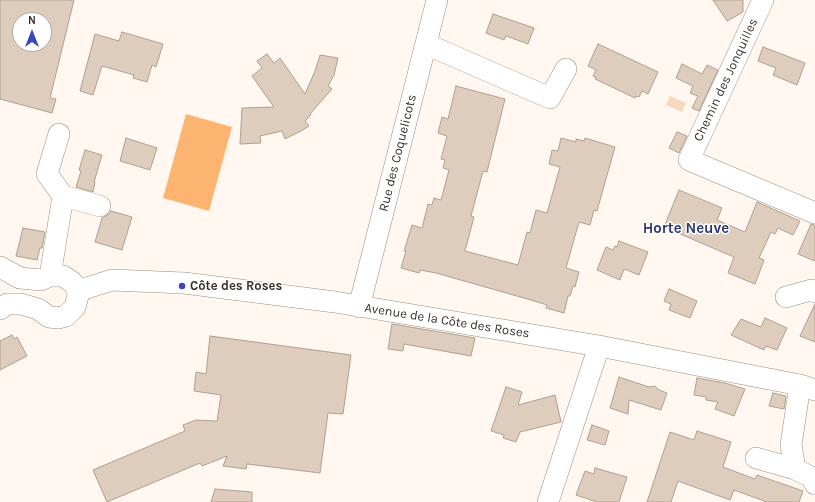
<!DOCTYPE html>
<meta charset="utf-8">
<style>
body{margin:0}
#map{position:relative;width:815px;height:502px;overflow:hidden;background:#fff7f0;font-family:Karla,sans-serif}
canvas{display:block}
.north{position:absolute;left:12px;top:12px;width:40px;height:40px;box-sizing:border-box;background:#fff;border:1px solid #afacaa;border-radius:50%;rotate:0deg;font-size:11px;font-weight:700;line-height:16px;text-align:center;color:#38302a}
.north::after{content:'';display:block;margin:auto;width:14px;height:18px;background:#3c47bb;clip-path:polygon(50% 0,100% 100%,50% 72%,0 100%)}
</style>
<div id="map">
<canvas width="815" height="502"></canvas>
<div class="north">N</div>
</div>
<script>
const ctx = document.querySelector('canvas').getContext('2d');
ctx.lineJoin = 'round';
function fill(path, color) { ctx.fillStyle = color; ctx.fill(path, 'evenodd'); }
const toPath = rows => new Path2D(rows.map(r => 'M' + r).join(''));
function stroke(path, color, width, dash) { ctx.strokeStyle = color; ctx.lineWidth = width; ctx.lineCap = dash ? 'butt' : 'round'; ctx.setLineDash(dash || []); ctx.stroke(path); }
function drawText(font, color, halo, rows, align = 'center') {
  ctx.font = font + ' Karla,sans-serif'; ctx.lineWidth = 3; ctx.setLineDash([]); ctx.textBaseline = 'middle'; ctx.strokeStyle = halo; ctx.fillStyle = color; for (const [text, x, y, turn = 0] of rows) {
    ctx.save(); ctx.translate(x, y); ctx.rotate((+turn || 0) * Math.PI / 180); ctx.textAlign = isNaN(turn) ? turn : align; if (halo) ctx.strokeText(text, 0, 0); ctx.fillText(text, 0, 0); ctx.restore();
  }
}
const green = toPath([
 [186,114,232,127,209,211,163,198]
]);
const water = toPath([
 [670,96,686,103,682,112,666,105]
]);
const building = toPath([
 [0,0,74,0,50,98,56,99,52,113,0,99,0,0],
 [20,20,44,20,44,44,20,44,20,20],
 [713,0,743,0,743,12,727,21,713,0],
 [493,14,534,28,528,44,506,36,504,40,486,33,493,14],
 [122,32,163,44,156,67,152,65,147,82,133,78,134,75,102,66,93,95,80,91,95,34,119,41,122,32],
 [598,44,658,72,648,94,642,91,639,97,636,96,635,98,595,79,596,77,593,76,596,70,588,66,598,44],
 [763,47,805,63,797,85,773,75,776,68,758,61,763,47],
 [267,54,274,63,280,58,305,94,315,71,320,55,338,58,334,75,328,86,332,89,310,114,311,115,305,121,309,126,301,131,285,139,282,131,260,136,261,143,240,144,242,108,274,107,252,76,262,68,257,61,267,54],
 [682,64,702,74,707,65,718,70,699,111,692,108,698,96,690,93,693,86,676,78,682,64],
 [456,86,505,99,487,172,483,171,471,216,474,217,465,251,518,265,527,232,530,233,536,210,547,213,560,167,549,164,552,150,558,151,561,138,576,142,576,139,584,141,585,138,615,147,597,211,594,210,590,225,579,222,566,268,579,272,575,287,573,286,570,296,568,296,564,313,546,308,547,305,531,300,436,273,420,270,419,273,401,268,406,251,404,251,412,225,422,228,428,204,432,205,434,198,441,200,449,170,443,168,445,160,441,159,447,136,438,133,442,117,448,119,456,86],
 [677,132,687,136,679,153,669,148,677,132],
 [126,138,157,148,150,170,120,161,126,138],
 [85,150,102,155,94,182,95,182,93,192,76,187,81,171,79,170,85,150],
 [679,190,722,208,717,220,745,232,757,202,800,221,793,235,778,228,775,234,771,232,759,258,764,260,755,284,728,273,734,257,664,227,679,190],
 [111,211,132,217,122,250,95,242,102,218,108,215,111,211],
 [811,224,815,225,815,261,798,254,811,224],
 [23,228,45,232,42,248,40,248,37,260,16,256,23,228],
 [619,241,648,252,639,275,624,269,620,280,597,270,606,247,613,250,615,246,617,247,619,241],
 [669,289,697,301,690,318,669,310,671,304,664,301,669,289],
 [815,304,815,342,800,336,815,304],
 [765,318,787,328,777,350,766,346,764,350,731,335,741,319,761,327,765,318],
 [392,324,475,338,471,356,404,344,403,351,388,349,392,324],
 [12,335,14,339,17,337,27,356,0,370,0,341,12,335],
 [210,336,351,355,343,414,328,413,320,473,247,464,246,469,223,466,227,456,202,466,200,463,107,502,93,470,185,431,183,425,196,420,217,421,221,395,194,391,196,372,206,374,210,336],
 [619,377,649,387,655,386,659,390,667,393,661,410,629,400,628,414,610,408,619,377],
 [697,378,725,383,745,389,734,416,715,409,718,402,706,400,706,397,694,395,697,378],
 [506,387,522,392,518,405,555,395,561,422,520,432,516,442,503,438,504,435,491,431,506,387],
 [773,393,786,396,784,409,769,406,773,393],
 [592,425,609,431,605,445,587,440,592,425],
 [697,431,731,442,723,467,755,479,757,475,803,491,799,502,767,502,734,490,730,500,678,481,671,502,647,502,670,432,694,440,697,431],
 [595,468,627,477,619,502,597,502,576,495,585,471,594,474,595,468],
 [215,489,252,492,252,502,211,502,215,489]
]);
const minor = toPath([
 [763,0,689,160,815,213],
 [426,44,550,98,566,69],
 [63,196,100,206],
 [0,267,20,278,41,280,50,276,63,276,72,282,77,288,78,296,75,307,66,316,58,318,49,317,38,309,21,304,7,304,0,309],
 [50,276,63,196,47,174,59,134],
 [77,288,87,288,112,280,184,283,335,302,599,346,800,385,815,390],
 [786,297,811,290,815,292],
 [359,307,437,0],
 [756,458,795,469,811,477,815,484],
 [795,469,791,445,800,385],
 [548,502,599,346]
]);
const markers = [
 [182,286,4,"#3c47bb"]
];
const streetNames = [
 ["Chemin des Jonquilles",726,80,-65],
 ["Rue des Coquelicots",398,153,-76],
 ["Avenue de la Côte des Roses",447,321,9]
];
const poiNames = [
 ["Côte des Roses",190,286]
];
const quarterNames = [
 ["Horte Neuve",686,229]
];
fill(green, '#fdb470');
fill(water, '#f7d9be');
fill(building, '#deccbc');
stroke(building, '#b19f90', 1);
stroke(minor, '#9f8d7e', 22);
stroke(minor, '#fff', 21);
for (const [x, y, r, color] of markers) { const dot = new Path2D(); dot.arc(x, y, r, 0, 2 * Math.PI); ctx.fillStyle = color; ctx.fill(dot); stroke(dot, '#fff', 1.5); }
drawText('13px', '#38302a', '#fff', streetNames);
drawText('bold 13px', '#38302a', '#fff', poiNames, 'left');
drawText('bold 15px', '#2e3872', '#fff', quarterNames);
</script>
